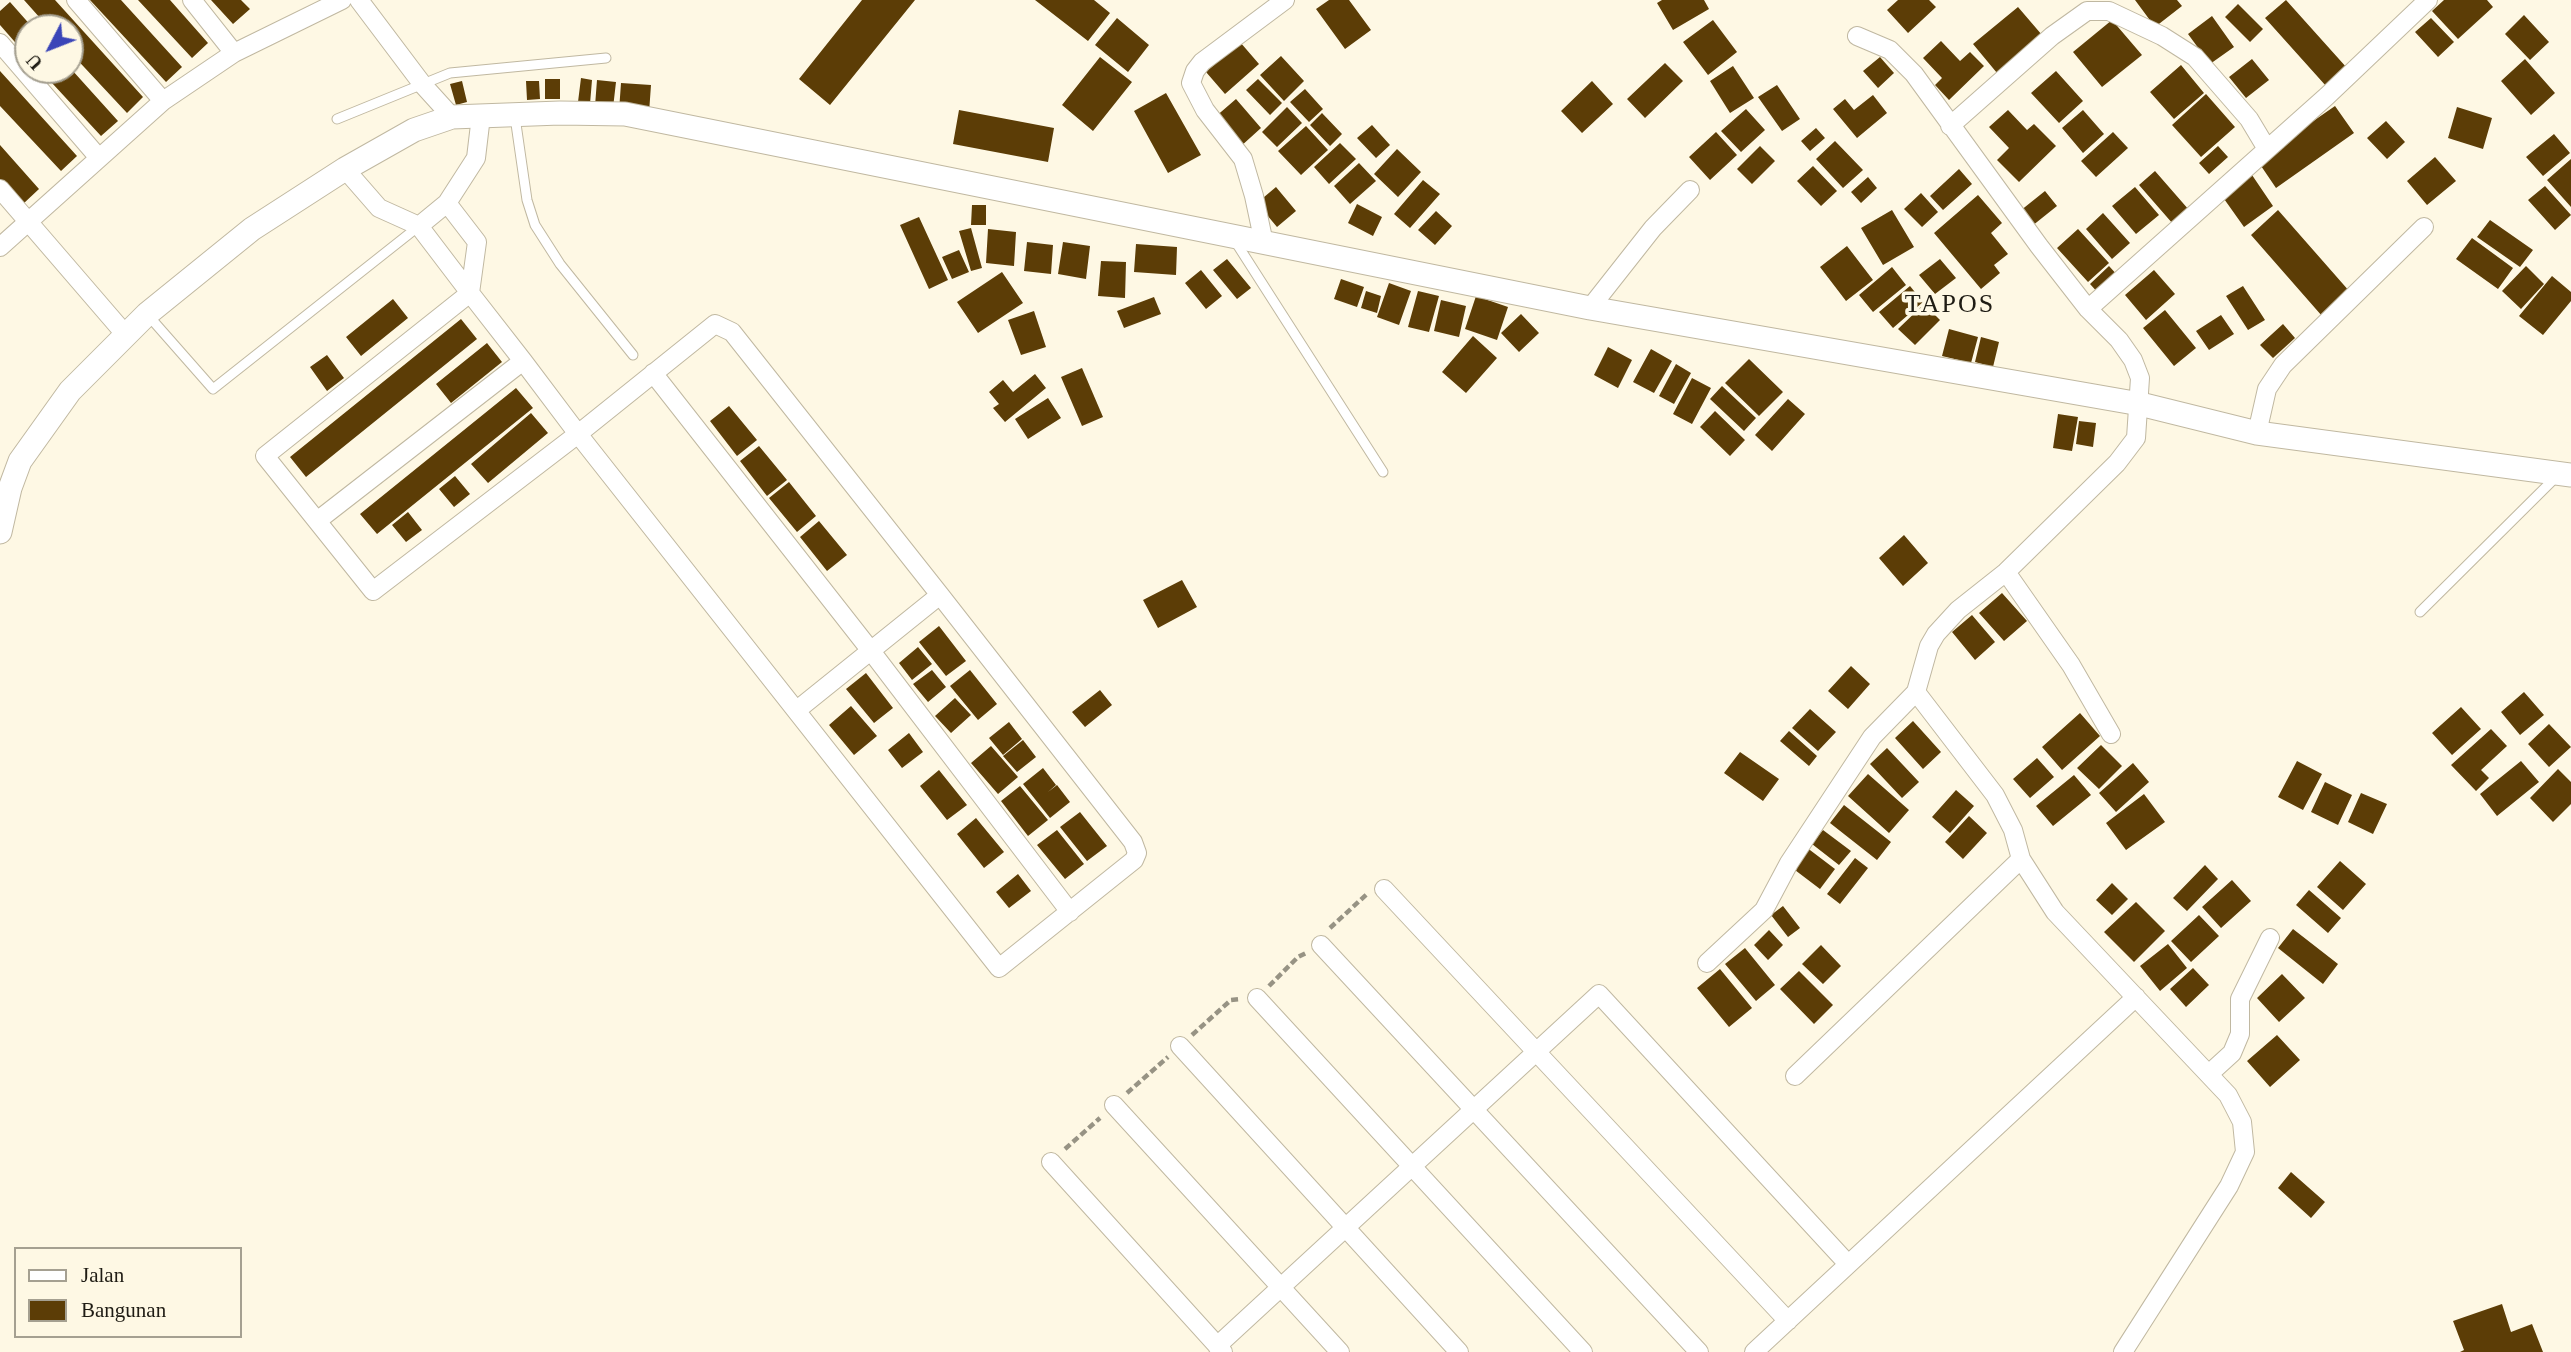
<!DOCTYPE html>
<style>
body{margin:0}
#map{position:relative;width:2571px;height:1352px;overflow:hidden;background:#fef8e4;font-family:Georgia,serif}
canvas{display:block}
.legend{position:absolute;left:14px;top:1247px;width:228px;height:91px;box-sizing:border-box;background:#fef8e4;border:2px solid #a5a091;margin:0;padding:9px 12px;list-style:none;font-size:21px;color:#1f1c14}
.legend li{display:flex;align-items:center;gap:14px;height:35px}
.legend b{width:35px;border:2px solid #a5a091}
.north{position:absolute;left:14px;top:14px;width:70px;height:70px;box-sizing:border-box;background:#fef8e4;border:2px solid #a5a091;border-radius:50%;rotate:228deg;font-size:19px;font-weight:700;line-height:28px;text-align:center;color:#1f1c14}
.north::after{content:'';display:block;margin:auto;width:24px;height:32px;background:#3a45b8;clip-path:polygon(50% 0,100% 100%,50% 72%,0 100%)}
</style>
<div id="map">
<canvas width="2571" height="1352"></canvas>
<ul class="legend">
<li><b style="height:9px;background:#fff"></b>Jalan</li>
<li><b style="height:19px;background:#5c3d06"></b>Bangunan</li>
</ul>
<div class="north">U</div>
</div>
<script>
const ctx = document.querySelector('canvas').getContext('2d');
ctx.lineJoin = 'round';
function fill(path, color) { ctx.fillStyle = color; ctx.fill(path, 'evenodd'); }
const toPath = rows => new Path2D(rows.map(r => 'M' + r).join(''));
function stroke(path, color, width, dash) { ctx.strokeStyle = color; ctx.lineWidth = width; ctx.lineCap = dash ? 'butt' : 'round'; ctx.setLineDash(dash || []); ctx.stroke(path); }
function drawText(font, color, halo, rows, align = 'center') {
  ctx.font = font + ' Georgia,serif'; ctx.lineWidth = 7; ctx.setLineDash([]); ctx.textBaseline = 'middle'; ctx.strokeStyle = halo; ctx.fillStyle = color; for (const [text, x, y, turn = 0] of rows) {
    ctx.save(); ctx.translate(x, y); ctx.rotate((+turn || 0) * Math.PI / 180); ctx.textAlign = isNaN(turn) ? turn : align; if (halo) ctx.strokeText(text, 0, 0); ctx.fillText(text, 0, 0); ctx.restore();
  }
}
const building = toPath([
 [24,0,55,0,143,97,127,113,70,52,70,28,49,28],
 [90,0,121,0,182,67,166,82],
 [138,0,170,0,208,43,192,58],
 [211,0,241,0,250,9,233,24],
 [862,0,915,0,830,105,799,79],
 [1035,0,1094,0,1110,13,1088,41],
 [1329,0,1349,0,1371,30,1345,49,1316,9],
 [1662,0,1704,0,1709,9,1673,30,1657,3],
 [1898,0,1929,0,1936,7,1908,33,1887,10],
 [2135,0,2177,0,2182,6,2155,27],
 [2286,0,2347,68,2326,86,2265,18],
 [2444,0,2487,0,2493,7,2458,39,2432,11],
 [10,2,33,28,28,28,28,57,0,25,0,11],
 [2238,4,2263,29,2250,42,2225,17],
 [2018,7,2042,35,1997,73,1973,44],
 [2524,15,2549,42,2530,60,2505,34],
 [2212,16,2234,47,2210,64,2188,34],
 [1117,18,1149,45,1128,72,1095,45],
 [2431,18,2454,42,2438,57,2415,32],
 [1713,20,1737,52,1708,75,1683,42],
 [2112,20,2142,55,2102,87,2073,52],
 [1941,41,1960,61,1970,52,1984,66,1949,100,1935,85,1942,78,1923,58],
 [1240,42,1259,64,1225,94,1206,72],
 [1281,56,1304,81,1284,101,1260,75],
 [1100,57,1132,82,1093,131,1062,105],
 [1880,57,1894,73,1878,88,1863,71],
 [2252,59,2269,80,2246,98,2229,77],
 [2525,59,2555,93,2531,115,2501,81],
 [1665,63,1683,81,1645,118,1627,99],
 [2181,65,2204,93,2174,119,2150,92],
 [1733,66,1754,98,1730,113,1710,81],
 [40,70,72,70,118,121,101,136],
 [0,71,77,156,61,171,0,106],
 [2056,71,2083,101,2059,123,2031,93],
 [581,78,592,80,590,104,578,102],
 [545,79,560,79,560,99,545,99],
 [1258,79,1282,103,1270,115,1246,90],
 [597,80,616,82,613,108,595,106],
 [462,81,467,102,456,105,450,84],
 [526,81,539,81,540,99,527,100],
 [1592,81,1613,104,1582,133,1561,111],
 [621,83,651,85,649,113,619,111],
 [1777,85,1800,119,1782,131,1758,97],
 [1305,89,1323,109,1309,122,1290,102],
 [1166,93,1201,155,1168,173,1134,111],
 [2206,94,2235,127,2201,157,2172,125],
 [1873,95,1887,113,1857,138,1833,109,1845,99,1854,110],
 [1236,99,1261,128,1240,147,1214,118],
 [2335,106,2354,133,2276,188,2257,160],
 [1287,107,1302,123,1277,147,1262,132],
 [2457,107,2492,118,2483,149,2448,138],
 [1746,109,1765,130,1741,152,1721,131],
 [959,110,1054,128,1048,162,953,144],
 [2008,110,2027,130,2034,124,2056,146,2019,182,1997,160,2009,148,1989,127],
 [2083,110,2104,134,2083,153,2062,128],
 [1322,113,1342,134,1330,146,1310,125],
 [2386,121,2405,142,2387,159,2367,138],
 [1372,125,1390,145,1376,158,1357,138],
 [1306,126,1328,150,1301,175,1278,151],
 [1816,128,1825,138,1810,151,1801,141],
 [1716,132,1737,155,1710,180,1689,157],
 [2113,132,2128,148,2096,177,2081,161],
 [2554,134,2570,153,2543,176,2526,157],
 [1835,141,1863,170,1843,188,1816,159],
 [1340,143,1356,159,1329,184,1314,167],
 [0,145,39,189,23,204,0,179],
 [1760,146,1775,161,1752,184,1737,169],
 [2218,146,2228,157,2209,174,2199,163],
 [1397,149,1421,172,1398,197,1374,174],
 [2435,157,2456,181,2427,205,2407,181],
 [2571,159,2571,207,2547,180],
 [1359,163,1376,181,1350,204,1334,186],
 [1813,166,1837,191,1821,206,1797,181],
 [1959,169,1972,184,1943,210,1930,196],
 [2155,171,2189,210,2173,224,2139,185],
 [2252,175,2273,206,2244,227,2222,196],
 [1868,177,1877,188,1861,203,1851,192],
 [1423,180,1440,194,1410,228,1394,214],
 [2545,186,2571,215,2555,230,2528,200],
 [1276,187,1296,211,1277,227,1257,203],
 [2135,187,2159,215,2136,234,2112,206],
 [2045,191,2057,206,2032,226,2020,211],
 [1921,193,1938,212,1922,227,1904,209],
 [1978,195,2002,223,1991,233,2008,254,1994,265,2000,273,1981,289,1934,233],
 [1357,204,1382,217,1373,236,1348,223],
 [972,205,986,205,986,225,971,225],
 [1892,210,1914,247,1883,265,1861,228],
 [2278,210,2350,292,2322,316,2251,235],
 [1436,211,1452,226,1435,245,1418,230],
 [2103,213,2130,243,2112,259,2086,229],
 [919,217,948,280,929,289,900,225],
 [2490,220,2533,250,2520,267,2477,237],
 [971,228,982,268,971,271,959,231],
 [988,229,1016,232,1014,266,986,263],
 [2078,229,2109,263,2088,282,2057,248],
 [2472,238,2513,268,2498,289,2456,259],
 [1027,242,1053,245,1051,274,1024,271],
 [1063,242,1090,246,1086,279,1058,274],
 [1136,244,1177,247,1176,275,1134,272],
 [1847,246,1873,280,1846,301,1820,267],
 [959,250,969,272,952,279,942,257],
 [1227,259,1251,288,1237,299,1213,270],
 [1940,259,1956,278,1935,294,1919,275],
 [1101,261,1126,262,1125,298,1098,296],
 [2109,266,2119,277,2100,295,2090,284],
 [2526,266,2544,284,2521,309,2502,291],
 [1892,267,1906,285,1873,312,1859,295],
 [1201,270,1222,296,1206,309,1185,283],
 [2154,270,2175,294,2146,320,2125,295],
 [1002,272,1023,303,978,333,957,302],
 [2552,276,2571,292,2571,301,2543,335,2519,316],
 [1341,279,1364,287,1357,307,1334,299],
 [1389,283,1411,291,1399,325,1377,317],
 [1910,286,1923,302,1893,328,1879,312],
 [2243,286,2265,320,2248,330,2226,296],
 [1366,291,1381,296,1377,313,1361,308],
 [1418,291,1439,296,1429,332,1408,327],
 [1476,296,1508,307,1497,340,1465,329],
 [1154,297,1161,314,1124,328,1117,311],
 [393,299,408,318,361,356,346,337],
 [1441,300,1466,306,1459,337,1434,331],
 [1924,304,1940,320,1915,345,1898,329],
 [2165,310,2196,348,2174,366,2143,328],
 [1034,311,1046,347,1021,355,1008,320],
 [1521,314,1539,333,1519,352,1501,333],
 [2221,315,2234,334,2209,350,2196,331],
 [461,319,477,339,306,477,290,457],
 [2283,324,2295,338,2273,358,2260,345],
 [1949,329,1978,337,1971,363,1942,356],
 [1473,336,1497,358,1466,393,1442,372],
 [1981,337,1999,342,1993,367,1975,362],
 [487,343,502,362,451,403,436,384],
 [1608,347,1632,360,1618,388,1594,375],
 [1651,349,1672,361,1654,393,1633,382],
 [327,355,344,378,327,391,310,367],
 [1749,359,1783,392,1759,416,1725,383],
 [1676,364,1691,373,1674,404,1659,396],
 [1082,368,1103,417,1082,426,1061,377],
 [1035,374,1046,388,1005,422,993,408,999,404,989,392,1003,380,1013,392],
 [1692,378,1711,388,1692,424,1673,414],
 [1722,386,1756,418,1744,431,1710,399],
 [516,388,533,408,377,534,360,514],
 [1048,398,1061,418,1028,439,1015,419],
 [1788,399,1805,414,1772,451,1755,435],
 [729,406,757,440,737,456,710,421],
 [1715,411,1745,440,1730,456,1700,427],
 [531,413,548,433,488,483,471,464],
 [2058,414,2078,417,2072,451,2053,448],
 [2079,421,2096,423,2093,447,2076,444],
 [759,446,787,480,767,496,740,461],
 [455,476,470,494,454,507,439,489],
 [789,482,816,516,797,532,769,498],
 [408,512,422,530,406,542,392,525],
 [819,521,847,555,827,571,800,537],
 [1904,535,1928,563,1903,586,1879,558],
 [1182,580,1197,607,1158,628,1143,600],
 [2002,593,2027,621,2004,641,1979,613],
 [1972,615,1995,642,1975,660,1952,632],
 [939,626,966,661,946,676,919,642],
 [918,647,932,664,912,680,899,663],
 [1851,666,1870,684,1848,709,1828,691],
 [932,670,946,687,928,702,913,684],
 [970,670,997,704,978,720,950,686],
 [866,673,893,708,874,723,846,689],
 [1100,690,1112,705,1085,727,1072,712],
 [2524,692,2544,715,2520,735,2501,712],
 [955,698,971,715,951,733,935,716],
 [851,706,877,736,854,755,829,725],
 [2461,707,2481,729,2452,755,2432,733],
 [1810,709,1836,732,1818,751,1792,728],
 [2080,713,2100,736,2062,770,2042,747],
 [1913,721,1941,752,1923,769,1895,738],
 [1009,722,1022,739,1003,755,989,738],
 [2549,724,2571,747,2549,767,2528,744],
 [2491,729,2507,746,2481,770,2489,778,2476,791,2451,765],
 [1789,731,1817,756,1809,766,1780,741],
 [909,733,923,752,902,768,888,750],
 [1023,740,1036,757,1017,772,1003,756],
 [2101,745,2122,766,2099,789,2077,768],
 [991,746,1018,777,998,794,971,763],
 [1887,748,1919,782,1902,798,1870,764],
 [1740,752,1779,779,1763,801,1724,773],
 [2037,758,2054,777,2030,798,2013,779],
 [2297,761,2322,774,2303,810,2278,797],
 [2521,761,2539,782,2497,816,2480,794],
 [2133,763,2149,782,2116,812,2099,793],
 [1043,768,1056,785,1048,792,1057,785,1070,802,1050,818,1023,784],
 [2558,769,2571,782,2571,804,2553,822,2530,798],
 [939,770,967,805,947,820,920,786],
 [1868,774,1909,810,1889,833,1848,796],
 [2074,775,2091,795,2053,826,2036,806],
 [2325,782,2352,795,2338,825,2311,812],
 [1020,786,1048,820,1028,836,1001,801],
 [1956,790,1974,806,1950,833,1932,817],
 [2361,793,2387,804,2373,834,2348,822],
 [2144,794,2165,822,2126,850,2106,823],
 [1844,805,1891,842,1877,860,1830,823],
 [1080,812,1107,846,1087,861,1060,827],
 [1969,816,1987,833,1963,859,1945,842],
 [976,818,1004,852,984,868,957,834],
 [1057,830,1084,864,1065,879,1037,845],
 [1823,830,1851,851,1839,865,1812,844],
 [1806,847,1835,869,1820,889,1791,867],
 [1855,858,1868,868,1840,904,1827,894],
 [2340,861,2366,884,2343,910,2317,887],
 [2205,865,2218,879,2187,911,2173,898],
 [1018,874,1031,891,1009,908,996,892],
 [2232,880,2251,901,2221,928,2202,907],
 [2112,883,2128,899,2112,915,2096,900],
 [2309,890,2341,918,2328,933,2296,905],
 [2136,902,2165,931,2134,962,2104,932],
 [1783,906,1800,928,1788,937,1771,915],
 [2199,915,2219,936,2191,962,2171,941],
 [2293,929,2338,964,2323,984,2278,948],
 [1769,930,1783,945,1768,960,1754,945],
 [2168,944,2187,968,2160,991,2140,966],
 [1821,945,1841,966,1823,984,1802,964],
 [1745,948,1775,985,1756,1001,1725,964],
 [2193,968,2209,985,2186,1007,2170,989],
 [1720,969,1752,1008,1729,1027,1697,988],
 [1799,971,1833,1005,1814,1024,1780,989],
 [2282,974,2305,998,2279,1022,2257,998],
 [2277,1035,2300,1060,2270,1087,2247,1061],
 [2291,1172,2325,1202,2311,1218,2278,1188],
 [2502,1304,2511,1332,2532,1324,2543,1352,2460,1352,2464,1350,2453,1321]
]);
const path = toPath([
 [1330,928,1367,894],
 [1269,986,1298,957,1306,953],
 [1192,1035,1231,1000,1240,999],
 [1127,1093,1168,1057],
 [1065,1149,1100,1118]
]);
const service = toPath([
 [515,117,527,200,535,225,560,264,633,355],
 [337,119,450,73,606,58],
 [1235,241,1383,472],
 [147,314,213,389,419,226],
 [2420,612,2558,475]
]);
const minor = toPath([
 [76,0,163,101],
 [192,0,234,53],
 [359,0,423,85,452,117],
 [0,43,99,158],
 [1950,126,2052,36,2087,11,2109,11,2162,36,2195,57,2249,119,2267,149],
 [345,169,379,208,419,226,447,203,476,158,481,116],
 [0,189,125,334],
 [419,226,470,293,523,361,578,434,999,968,1134,860,1137,853,1133,842,940,595,732,332,715,324,578,434,373,591,265,456,470,293,477,242,447,203],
 [1264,243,1254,196,1243,159,1205,110,1191,83,1195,71,1202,62,1285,0],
 [0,247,163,101,234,53,342,0],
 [1590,308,1653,228,1690,190],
 [2088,309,2327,96,2428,0],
 [653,373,871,651,1070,912],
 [2257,433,2267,389,2283,365,2424,227],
 [317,521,523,361],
 [2006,572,2071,665,2111,734],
 [1916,692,1995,795,2013,830,2021,859,2055,912,2228,1095,2242,1122,2245,1152,2229,1186,2123,1352],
 [797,710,940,595],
 [1384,889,1788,1321],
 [1321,945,1699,1352],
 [1707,963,1764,910,1789,863,1872,737,1916,692,1929,646,1936,634,1958,610,2006,572,2117,463,2136,438,2140,378,2133,360,2119,340,2088,309,2039,246,1914,74,1890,50,1857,36],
 [1257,998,1583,1352],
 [1180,1046,1459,1352],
 [2209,1074,2232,1053,2240,1034,2240,999,2270,938],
 [1795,1076,2021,859],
 [1114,1105,1340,1352],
 [1051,1162,1223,1352],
 [1217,1346,1599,994,1848,1264],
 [1754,1352,2136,997]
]);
const tertiary = toPath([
 [0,532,10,488,20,461,70,391,147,314,252,229,345,169,414,130,452,117,560,113,625,114,1590,308,2140,404,2257,433,2571,475]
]);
const quarterNames = [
 ["TAPOS",1950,305]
];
fill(building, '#5c3d06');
stroke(service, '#c0b8a1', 11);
stroke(minor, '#c0b8a1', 20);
stroke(tertiary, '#c0b8a1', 25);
stroke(path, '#979384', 4.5, [7, 3.5]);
stroke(service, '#fff', 9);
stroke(minor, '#fff', 18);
stroke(tertiary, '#fff', 23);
ctx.letterSpacing = '2px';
drawText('26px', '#1f1c14', '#fef8e4', quarterNames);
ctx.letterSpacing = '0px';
</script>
